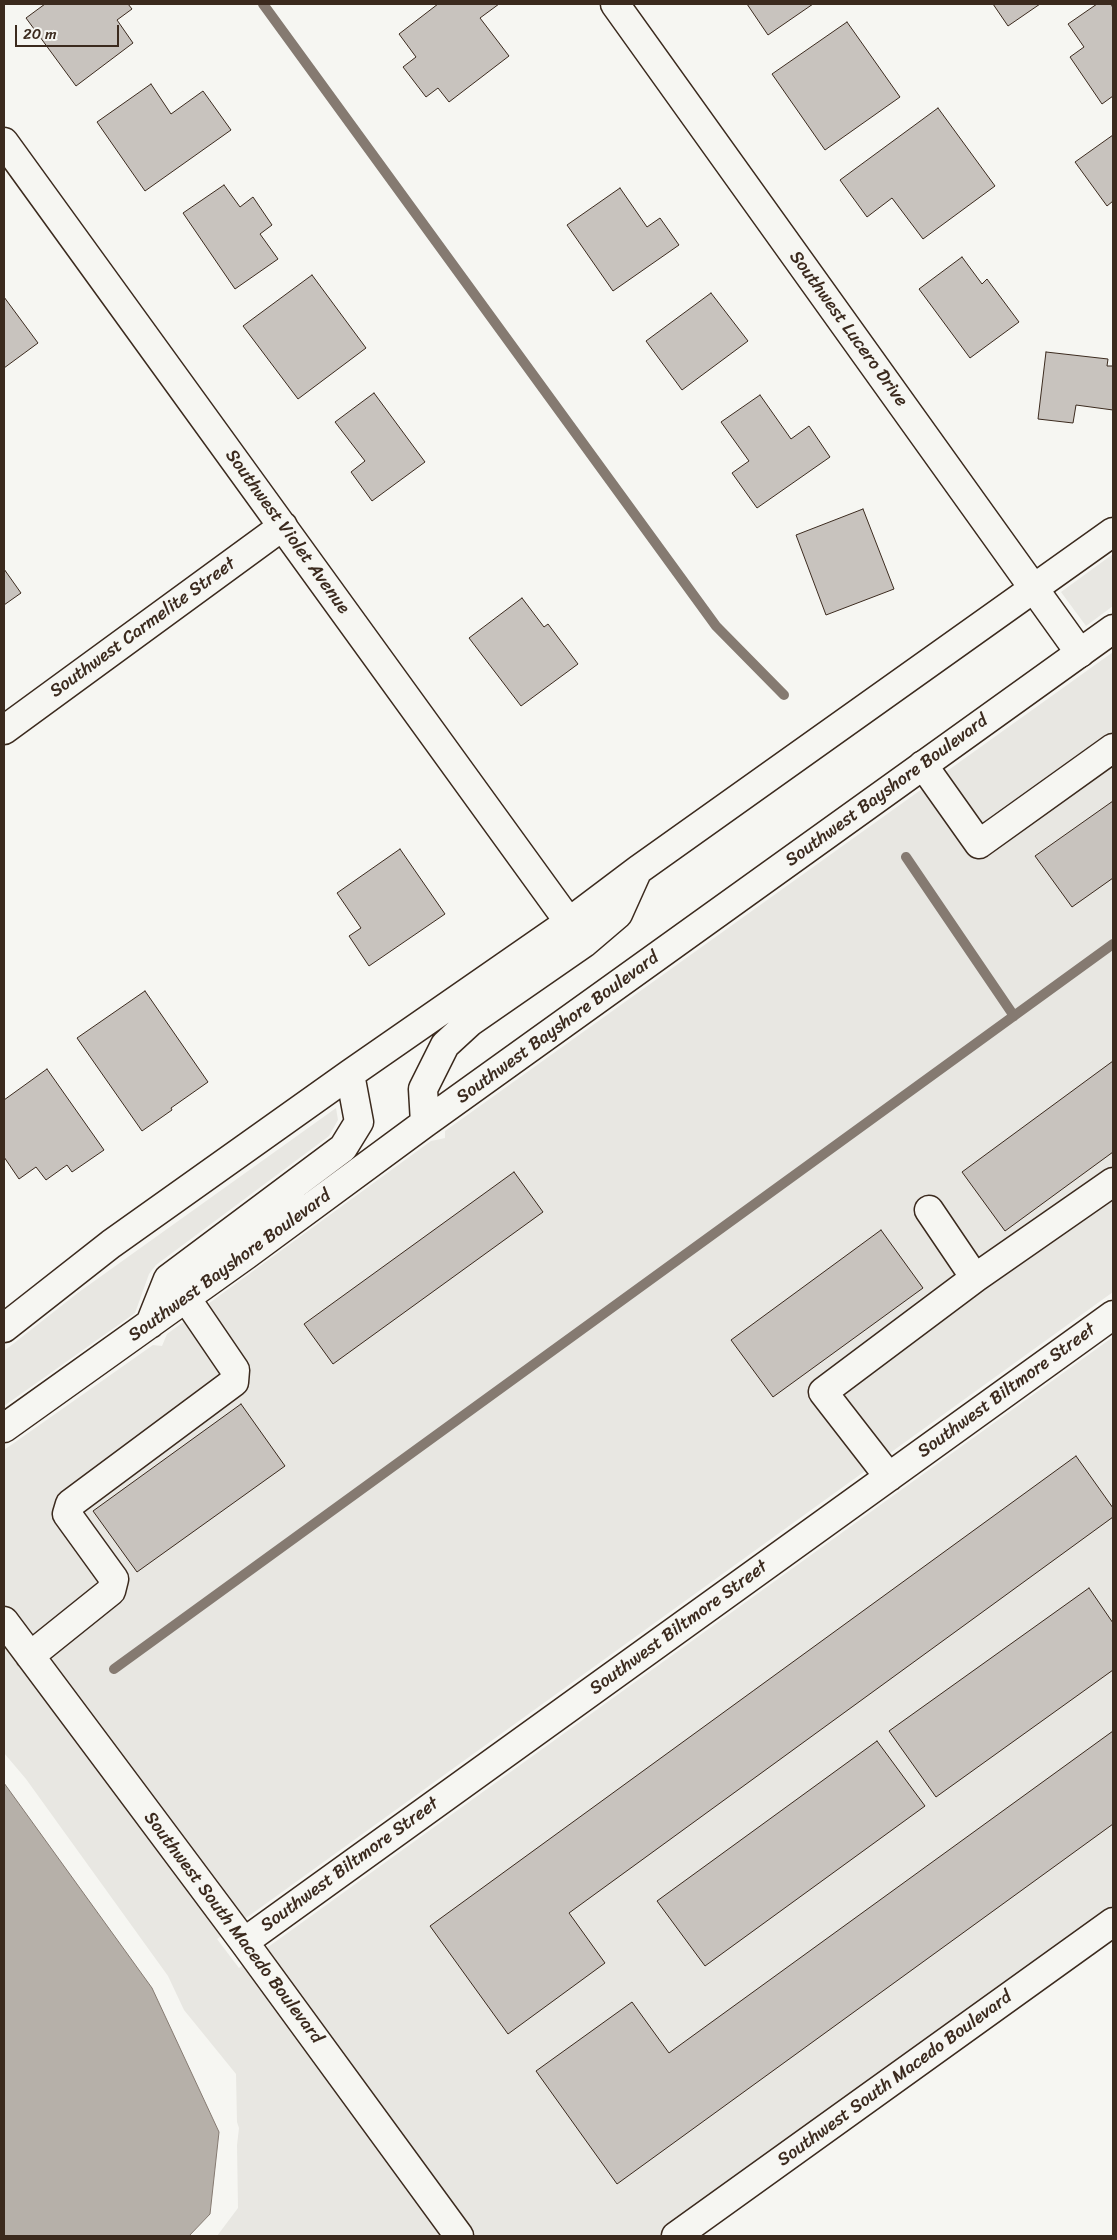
<!DOCTYPE html>
<style>
body{margin:0}
#map{position:relative;width:1117px;height:2240px;overflow:hidden;background:#f6f6f2;font-family:Sriracha,sans-serif}
canvas{display:block}
.frame{position:absolute;inset:0;border:5px solid #3b2a1e;pointer-events:none}
.scale{position:absolute;left:15px;top:25px;width:104px;height:22px;box-sizing:border-box;border:2px solid #3b2a1e;border-top:0;padding-left:6px;font-size:15px;line-height:18px;white-space:nowrap;color:#3b2a1e;-webkit-text-stroke:4px #f6f6f2;paint-order:stroke}
</style>
<div id="map">
<canvas width="1117" height="2240"></canvas>
<div class="frame"></div>
<div class="scale">20 m</div>
</div>
<script>
const ctx = document.querySelector('canvas').getContext('2d');
ctx.lineJoin = 'round';
function fill(path, color) { ctx.fillStyle = color; ctx.fill(path, 'evenodd'); }
const toPath = rows => new Path2D(rows.map(r => 'M' + r).join(''));
function stroke(path, color, width, dash) { ctx.strokeStyle = color; ctx.lineWidth = width; ctx.lineCap = dash ? 'butt' : 'round'; ctx.setLineDash(dash || []); ctx.stroke(path); }
function drawText(font, color, halo, rows, align = 'center') {
  ctx.font = font + ' Sriracha,sans-serif'; ctx.lineWidth = 4; ctx.setLineDash([]); ctx.textBaseline = 'middle'; ctx.strokeStyle = halo; ctx.fillStyle = color; for (const [text, x, y, turn = 0] of rows) {
    ctx.save(); ctx.translate(x, y); ctx.rotate((+turn || 0) * Math.PI / 180); ctx.textAlign = isNaN(turn) ? turn : align; if (halo) ctx.strokeText(text, 0, 0); ctx.fillText(text, 0, 0); ctx.restore();
  }
}
const built = toPath([
 [1113,554,1113,606,1086,626,1061,592],
 [1113,652,1113,1292,217,1939,239,1968,1113,1337,1113,1905,662,2236,217,2236,238,2208,237,2145,239,2128,237,2122,236,2074,184,2010,168,1976,26,1779,4,1753,4,1450,153,1345,162,1346,167,1334,431,1141,445,1138,445,1131],
 [336,1108,338,1120,329,1136,156,1265,149,1274,135,1313,4,1406,4,1351,79,1292]
]);
const water = toPath([
 [4,1783,152,1988,219,2132,210,2214,189,2236,4,2236,4,1783]
]);
const stream = toPath([
 [263,4,716,626,784,695],
 [906,857,1014,1016],
 [114,1669,1113,944]
]);
const building = toPath([
 [45,4,128,4,132,9,117,20,133,43,76,86,26,18,45,4],
 [438,4,499,4,480,18,509,56,449,102,438,88,426,97,403,67,416,57,399,34,438,4],
 [747,4,813,4,768,35,747,4],
 [993,4,1040,4,1008,26,993,4],
 [1097,4,1111,4,1113,8,1113,96,1102,104,1070,57,1084,47,1068,24,1097,4],
 [847,22,900,97,825,150,772,74,847,22],
 [151,84,171,114,203,91,231,130,145,191,97,122,151,84],
 [938,108,995,186,923,239,892,198,867,217,840,180,938,108],
 [1113,135,1113,201,1107,206,1075,162,1113,135],
 [224,185,240,207,253,197,272,225,260,234,278,259,235,289,183,213,224,185],
 [620,188,647,227,660,218,679,245,613,291,567,225,620,188],
 [962,257,982,284,987,279,1019,322,970,358,919,289,962,257],
 [312,275,366,348,298,399,243,326,312,275],
 [711,293,748,341,682,390,646,341,711,293],
 [4,297,38,343,4,368,4,297],
 [1046,352,1108,359,1107,366,1113,366,1113,410,1076,405,1073,423,1038,419,1046,352],
 [374,393,425,462,372,501,351,472,365,461,335,422,374,393],
 [760,395,791,439,809,426,830,457,757,508,732,473,749,461,721,422,760,395],
 [863,509,894,589,826,615,796,535,863,509],
 [4,569,21,593,4,605,4,569],
 [522,598,544,627,548,624,578,664,521,706,469,638,522,598],
 [1113,801,1113,878,1072,907,1035,856,1113,801],
 [400,849,445,914,369,966,349,936,361,928,337,893,400,849],
 [145,991,208,1082,171,1108,172,1110,142,1131,77,1038,145,991],
 [1113,1061,1113,1152,1005,1231,962,1172,1113,1061],
 [47,1069,104,1150,72,1172,67,1165,46,1180,36,1167,19,1179,4,1157,4,1100,47,1069],
 [514,1172,543,1212,333,1364,304,1324,514,1172],
 [881,1230,923,1288,773,1397,731,1340,881,1230],
 [241,1404,285,1466,137,1572,93,1511,241,1404],
 [1076,1456,1113,1508,1113,1517,569,1913,605,1963,508,2034,430,1926,1076,1456],
 [1089,1588,1113,1623,1113,1670,936,1797,889,1731,1089,1588],
 [1113,1731,1113,1824,617,2184,536,2071,632,2002,669,2053,1113,1731],
 [877,1741,925,1806,705,1966,657,1901,877,1741]
]);
const minor = toPath([
 [615,4,1080,653],
 [4,142,569,922],
 [4,730,283,526],
 [923,765,979,844,1113,748],
 [929,1210,975,1278],
 [889,1477,823,1392,975,1278,1113,1182],
 [4,1621,244,1942,459,2236],
 [30,1656,111,1591,114,1579,67,1514,70,1504,234,1382,235,1370,186,1298],
 [244,1942,1113,1315],
 [676,2236,1113,1922]
]);
const major = toPath([
 [425,1123,423,1089,445,1045,470,1022,584,943,618,914,636,874],
 [150,1324,168,1279,343,1148,359,1122,350,1074],
 [4,1328,111,1244,350,1074,569,922,638,870,1113,532],
 [4,1428,246,1255,425,1123,1113,629]
]);
const streetNames = [
 ["Southwest Lucero Drive",848,329,54],
 ["Southwest Violet Avenue",287,532,54],
 ["Southwest Carmelite Street",143,628,-36],
 ["Southwest Bayshore Boulevard",887,791,-36],
 ["Southwest Bayshore Boulevard",558,1028,-36],
 ["Southwest Bayshore Boulevard",230,1266,-36],
 ["Southwest Biltmore Street",1007,1391,-36],
 ["Southwest Biltmore Street",679,1628,-36],
 ["Southwest Biltmore Street",350,1865,-36],
 ["Southwest South Macedo Boulevard",233,1928,53],
 ["Southwest South Macedo Boulevard",895,2079,-36]
];
fill(built, '#e8e7e2');
fill(water, '#b6b0a9');
stroke(water, '#857a71', 1);
stroke(stream, '#857a71', 10);
fill(building, '#c8c3be');
stroke(building, '#3b2a1e', 1);
stroke(minor, '#3b2a1e', 31);
stroke(major, '#3b2a1e', 31);
stroke(minor, '#f6f6f2', 28);
stroke(major, '#f6f6f2', 28);
drawText('18px', '#3b2a1e', '#f6f6f2', streetNames);
</script>
